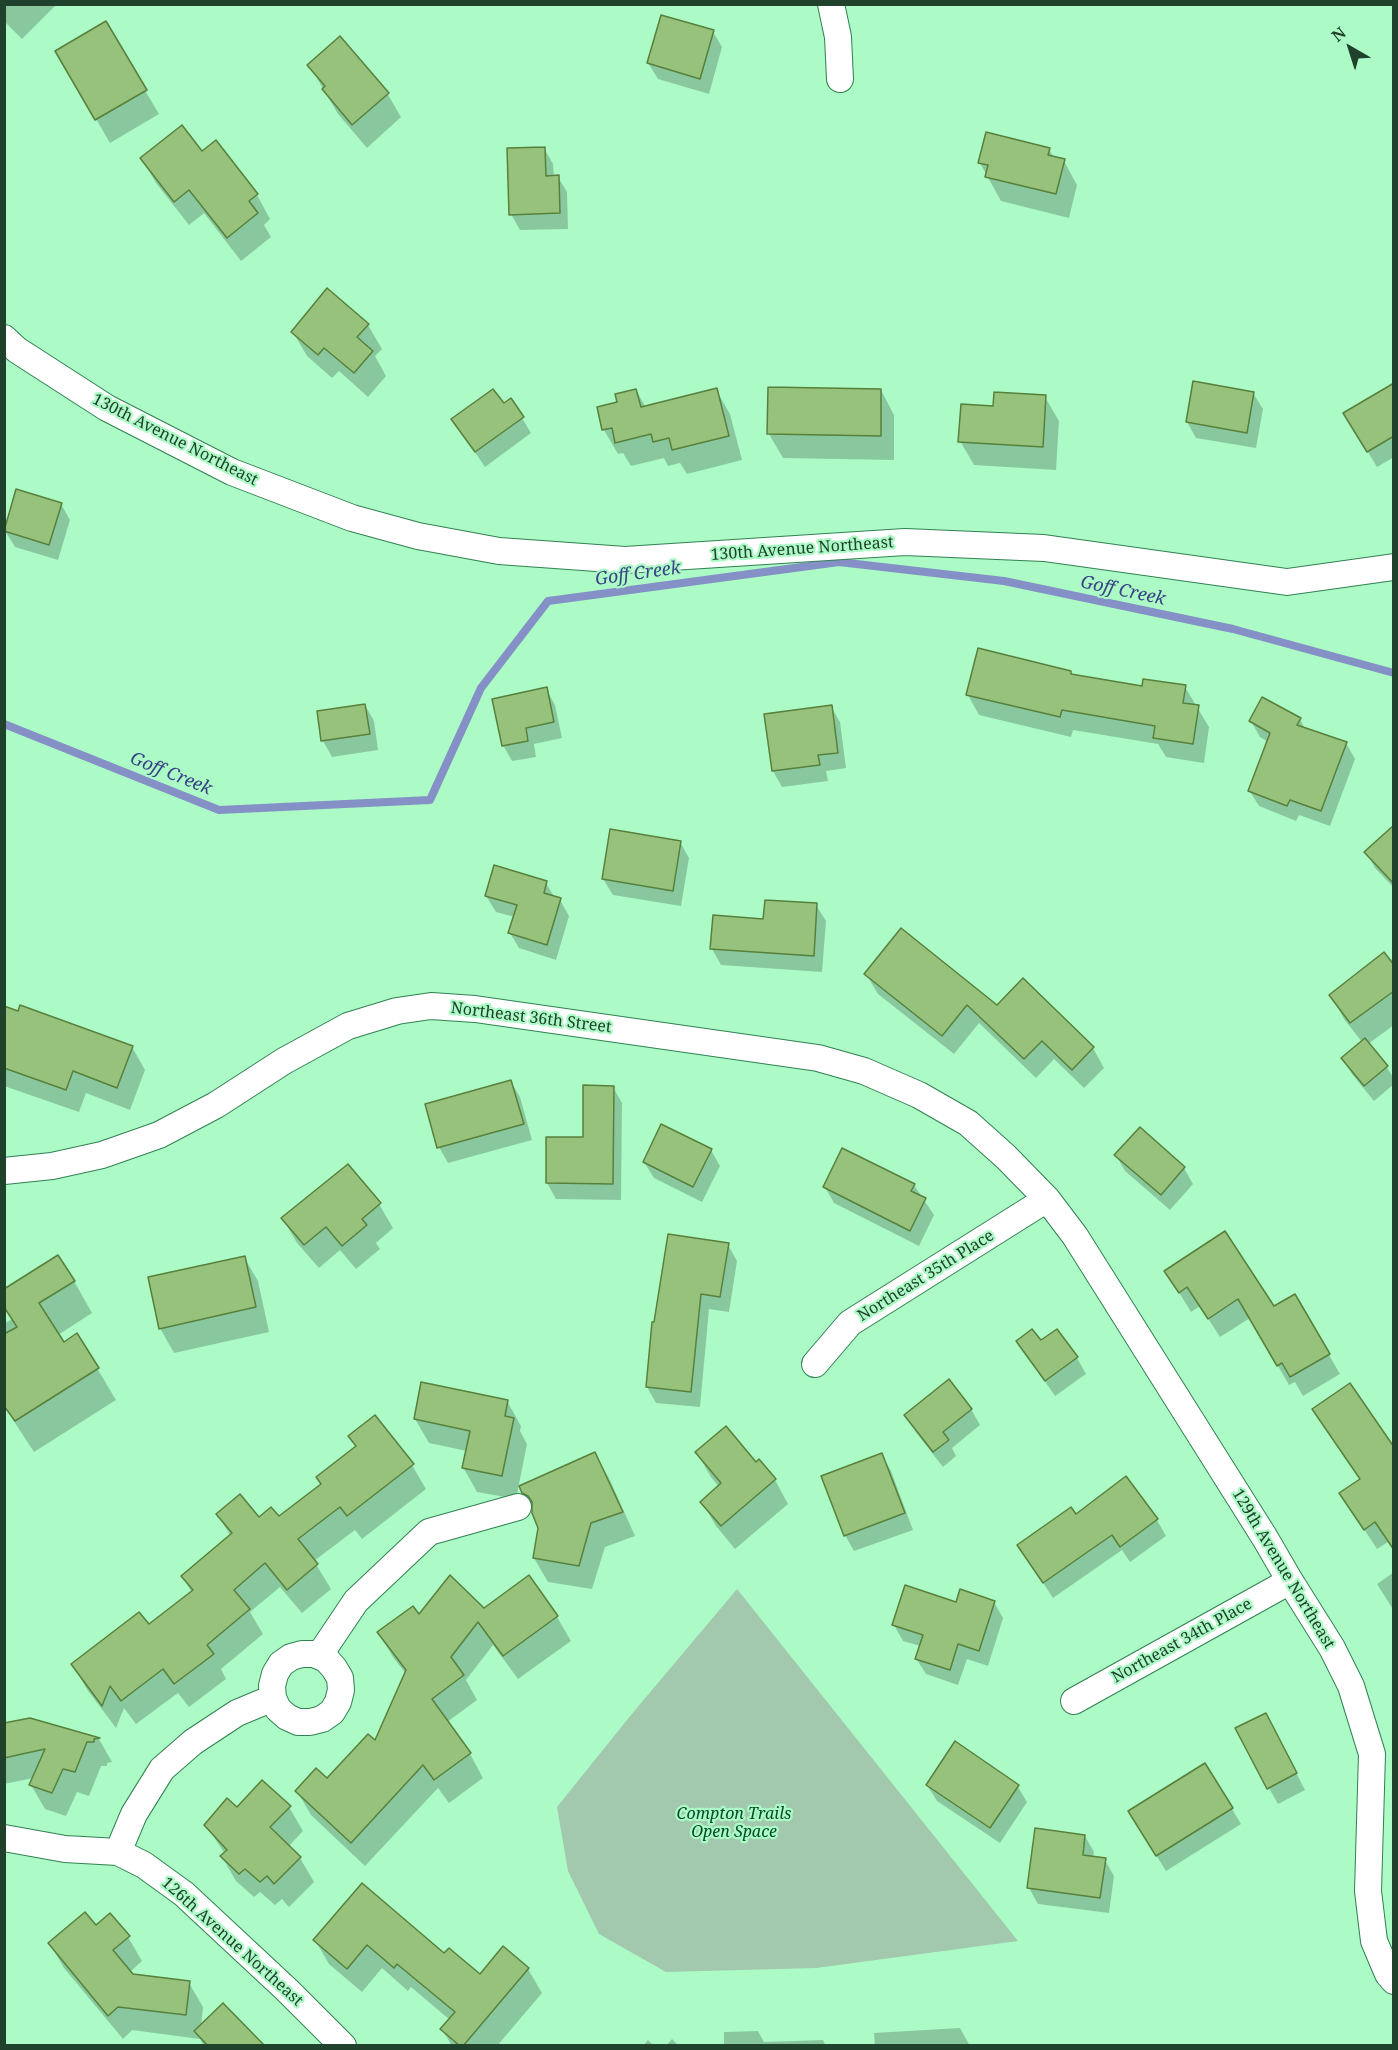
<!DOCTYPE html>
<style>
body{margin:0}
#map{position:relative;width:1398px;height:2050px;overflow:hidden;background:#acfbc6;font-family:"Noto Serif",serif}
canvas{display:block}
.frame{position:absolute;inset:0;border:6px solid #20412c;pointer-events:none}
.north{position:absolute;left:1320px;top:18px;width:60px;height:60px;-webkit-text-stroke:4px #acfbc6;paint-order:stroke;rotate:321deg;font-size:16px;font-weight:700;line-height:24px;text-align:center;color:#20412c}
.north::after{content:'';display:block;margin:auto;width:21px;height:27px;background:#20412c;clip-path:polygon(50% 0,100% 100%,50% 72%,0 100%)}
</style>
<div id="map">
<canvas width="1398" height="2050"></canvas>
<div class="frame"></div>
<div class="north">N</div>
</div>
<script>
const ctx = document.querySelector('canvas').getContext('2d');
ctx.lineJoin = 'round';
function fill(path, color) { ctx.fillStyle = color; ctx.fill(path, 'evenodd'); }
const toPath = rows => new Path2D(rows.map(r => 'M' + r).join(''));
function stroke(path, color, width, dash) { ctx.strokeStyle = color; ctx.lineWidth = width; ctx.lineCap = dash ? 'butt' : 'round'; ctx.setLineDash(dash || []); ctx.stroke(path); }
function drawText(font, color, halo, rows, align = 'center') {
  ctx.font = font + ' "Noto Serif",serif'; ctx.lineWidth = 4.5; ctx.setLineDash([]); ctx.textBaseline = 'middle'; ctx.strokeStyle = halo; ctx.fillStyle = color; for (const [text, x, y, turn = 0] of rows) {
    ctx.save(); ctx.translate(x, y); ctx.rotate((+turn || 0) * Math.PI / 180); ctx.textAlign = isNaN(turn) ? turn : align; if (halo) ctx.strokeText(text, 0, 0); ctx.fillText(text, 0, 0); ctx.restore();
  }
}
const green = toPath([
 [737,1589,1018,1941,816,1968,666,1972,599,1934,568,1871,557,1807,631,1715]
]);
const shadow = toPath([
 [4,4,57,4,22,39,4,21],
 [105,23,159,114,110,143,57,52],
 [713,32,722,47,709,94,658,79,648,63],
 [309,65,387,93,401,117,367,148,338,114],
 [544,148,553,164,554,177,558,177,567,192,568,229,520,230,511,214],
 [1049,149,1054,158,1064,161,1077,185,1069,218,1001,201,980,163],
 [202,153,257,195,270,219,264,225,271,237,241,261,204,213,189,225,156,183,142,159],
 [368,325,382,349,375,356,386,376,368,397,339,371,332,378,307,356,293,332],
 [1394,384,1394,457,1377,467,1345,414],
 [636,390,646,408,716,390,730,414,742,460,687,474,680,463,668,466,664,458,631,466,623,453,618,454,604,430,599,408,619,403],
 [881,390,894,415,894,460,783,458,769,434],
 [1253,393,1263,409,1256,448,1196,438,1187,422],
 [1045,397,1059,421,1056,470,974,465,960,441,995,408],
 [504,405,522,418,531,433,485,467,453,420],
 [61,504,70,520,58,560,15,547,5,531],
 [1070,672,1073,676,1143,687,1185,687,1209,727,1204,763,1166,757,1158,744,1073,730,1071,737,979,715,968,695],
 [546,689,555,705,562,738,534,744,536,757,512,761,503,745],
 [365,705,374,721,378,750,332,757,323,741],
 [831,707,840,722,846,768,826,771,828,781,782,787,773,771,766,715],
 [1300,719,1305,729,1346,743,1355,759,1330,826,1299,815,1296,821,1259,806,1249,790,1268,742,1260,737,1251,721],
 [1394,828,1394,888,1375,868,1366,852],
 [680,842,689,858,681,906,613,895,603,879],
 [546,883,555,898,560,900,569,916,556,960,519,948,510,933,515,917,496,912,486,896],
 [816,905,826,921,822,972,721,965,712,949,765,920],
 [1394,958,1394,1025,1368,1044,1386,1066,1394,1079,1394,1084,1374,1101,1352,1074,1343,1058,1362,1042,1344,1019,1331,995],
 [866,974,997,1007,1023,981,1093,1048,1104,1068,1084,1088,1054,1059,1036,1078,979,1023,954,1054,878,994],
 [4,1008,132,1047,145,1070,130,1110,86,1093,79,1112,4,1086],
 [511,1082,520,1097,532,1140,448,1163,439,1147],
 [613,1087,622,1103,621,1200,556,1199,547,1183,548,1138,584,1139],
 [711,1150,720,1166,702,1202,654,1178,644,1162],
 [1116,1155,1184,1168,1193,1184,1170,1210,1125,1171],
 [914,1185,934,1215,919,1246,834,1203,825,1187],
 [379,1204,393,1228,376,1243,380,1249,356,1269,340,1250,319,1268,297,1243,283,1219],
 [728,1245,737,1261,729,1312,709,1309,700,1407,656,1403,647,1387],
 [244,1257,258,1281,269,1332,174,1353,160,1328],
 [1166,1271,1274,1308,1295,1296,1340,1374,1303,1396,1295,1382,1289,1385,1250,1318,1220,1337,1200,1306,1191,1312],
 [74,1281,92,1313,58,1335,63,1344,97,1368,116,1400,34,1452,4,1406,4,1324],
 [1018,1342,1040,1342,1077,1358,1086,1374,1055,1396],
 [507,1401,521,1426,520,1431,527,1444,516,1499,477,1492,463,1467,467,1451,429,1443,415,1419],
 [971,1409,980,1425,952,1448,956,1456,943,1467,915,1431,906,1415],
 [1314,1409,1394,1449,1394,1551,1388,1542,1377,1549,1341,1494,1361,1480],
 [350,1436,412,1465,426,1489,362,1539,355,1530,314,1561,331,1589,302,1613,280,1587,250,1612,263,1634,221,1669,226,1679,189,1707,178,1693,136,1724,124,1708,116,1728,86,1688,73,1664,148,1626,192,1593,183,1577,231,1537,218,1515,259,1519,278,1519,322,1485,357,1448],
 [697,1453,756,1464,775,1480,788,1504,735,1549,716,1526,702,1502,719,1487,711,1477],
 [595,1454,609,1478,635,1536,605,1547,592,1589,548,1582,534,1558,540,1527,533,1509,523,1492],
 [882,1455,891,1471,913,1530,854,1551,845,1535],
 [1075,1516,1157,1520,1166,1536,1130,1562,1122,1550,1053,1598,1019,1546],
 [1394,1572,1394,1611,1377,1584],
 [994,1602,1003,1618,988,1666,967,1659,958,1685,926,1674,916,1658,920,1646,903,1641,894,1625,957,1604],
 [484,1610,557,1617,571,1641,518,1679,493,1645,466,1680,477,1700,447,1722,470,1754,483,1778,449,1803,438,1788,365,1866,311,1815,297,1791,327,1781,376,1743,406,1674,393,1657,379,1633,419,1617],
 [30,1720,99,1739,112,1762,107,1763,107,1766,101,1766,89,1796,77,1792,66,1816,45,1809,31,1785,33,1778,4,1784,4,1724],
 [1274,1730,1305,1790,1278,1804,1269,1788],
 [927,1785,1018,1787,1027,1802,1000,1843,937,1801],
 [289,1807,303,1831,288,1847,300,1858,314,1882,289,1907,282,1899,275,1905,260,1892,254,1897,236,1881,222,1857,225,1854,206,1825],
 [1232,1809,1241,1824,1166,1871,1139,1828],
 [1085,1836,1094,1852,1093,1858,1105,1860,1114,1876,1109,1913,1038,1904,1029,1888],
 [362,1885,444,1955,480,1976,528,1969,542,1993,497,2046,452,2046,442,2029,450,2020,411,1987,408,1991,382,1968,362,1992,329,1964,315,1940],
 [95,1927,128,1937,142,1961,130,1972,133,1975,189,1983,203,2007,201,2027,263,2046,204,2046,200,2039,132,2030,123,2039,64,1968,50,1944],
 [960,2028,970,2046,875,2046,874,2033],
 [758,2031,764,2042,823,2040,826,2046,724,2046,724,2032],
 [672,2039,679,2046,666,2046],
 [648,2040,654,2046,643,2046]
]);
const stream = toPath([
 [4,724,219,810,430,800,481,688,548,601,839,562,1004,581,1233,629,1394,673]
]);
const building = toPath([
 [661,15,714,30,700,79,647,63,661,15],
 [106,21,147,90,95,120,55,51,106,21],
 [340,36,389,93,352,125,322,89,325,86,307,65,340,36],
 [182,125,202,151,216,140,258,194,249,201,258,213,227,238,189,190,174,202,140,158,182,125],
 [986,132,1050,148,1048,155,1065,159,1056,194,985,177,988,165,978,163,986,132],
 [545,147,546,176,559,175,560,213,509,215,507,148,545,147],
 [327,288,369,324,357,337,373,351,354,373,324,348,318,355,291,332,327,288],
 [1193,381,1254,392,1247,433,1186,422,1193,381],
 [1394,383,1394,436,1367,452,1343,413,1394,383],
 [768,387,881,389,881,436,767,434,768,387],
 [717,388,729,436,672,450,669,438,653,442,651,434,615,443,612,428,602,430,597,407,617,402,615,394,636,389,641,407,717,388],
 [493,389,504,403,511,398,524,417,475,452,451,419,493,389],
 [994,392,1046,395,1043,447,958,442,961,404,993,406,994,392],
 [16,489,62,503,49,545,4,531,16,489],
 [978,648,1071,671,1071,674,1142,686,1143,679,1186,685,1183,703,1199,705,1193,744,1153,738,1155,726,1062,710,1060,717,966,695,978,648],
 [547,687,554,722,526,728,528,741,502,746,492,699,547,687],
 [1262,697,1301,718,1297,725,1347,742,1321,811,1290,800,1287,806,1248,791,1270,733,1249,721,1262,697],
 [365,704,370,734,321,741,317,711,365,704],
 [832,705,838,753,818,755,820,765,772,771,764,714,832,705],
 [1394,825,1394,884,1364,852,1394,825],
 [610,829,681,841,673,891,602,879,610,829],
 [494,865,547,881,544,893,561,898,547,945,508,933,517,905,485,896,494,865],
 [765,900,817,903,814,956,710,949,713,915,763,919,765,900],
 [901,928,997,1005,1023,978,1094,1047,1072,1070,1042,1041,1024,1059,967,1005,942,1036,864,974,901,928],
 [1384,952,1394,965,1394,991,1350,1023,1329,995,1384,952],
 [20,1005,133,1046,117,1088,73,1071,66,1090,4,1068,4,1006,18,1011,20,1005],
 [1365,1038,1388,1066,1364,1086,1341,1058,1365,1038],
 [511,1080,524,1124,437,1148,425,1104,511,1080],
 [583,1085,614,1086,613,1184,546,1183,546,1137,583,1137,583,1085],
 [661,1124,712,1149,693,1187,643,1162,661,1124],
 [1140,1127,1185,1167,1161,1195,1114,1155,1140,1127],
 [842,1148,915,1184,911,1191,926,1198,910,1231,823,1187,842,1148],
 [348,1164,381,1203,362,1219,367,1225,342,1246,326,1227,304,1245,281,1218,348,1164],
 [1225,1231,1274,1306,1295,1294,1330,1354,1290,1377,1282,1363,1277,1366,1238,1299,1208,1319,1187,1287,1179,1293,1164,1271,1225,1231],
 [668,1234,729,1243,720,1297,701,1294,691,1392,646,1387,652,1322,654,1322,668,1234],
 [58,1255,75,1281,39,1303,64,1342,77,1333,99,1368,15,1421,4,1406,4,1334,17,1327,4,1307,4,1289,58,1255],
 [245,1256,256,1307,159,1329,148,1277,245,1256],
 [1032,1329,1041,1340,1057,1329,1078,1357,1045,1381,1016,1341,1032,1329],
 [949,1379,972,1409,943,1432,949,1440,933,1452,904,1415,949,1379],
 [421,1382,508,1400,505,1416,514,1418,502,1476,462,1468,470,1431,414,1419,421,1382],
 [1350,1383,1394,1447,1394,1550,1375,1522,1364,1530,1339,1493,1360,1479,1312,1409,1350,1383],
 [375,1415,414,1464,347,1516,340,1507,298,1539,318,1564,287,1590,265,1563,234,1590,250,1609,207,1645,214,1654,174,1684,163,1669,121,1701,110,1686,102,1706,71,1664,139,1612,149,1624,193,1590,181,1576,232,1533,216,1514,240,1494,259,1517,271,1507,279,1516,321,1484,316,1477,356,1446,348,1436,375,1415],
 [726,1426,756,1462,759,1459,776,1479,721,1526,700,1502,721,1483,695,1452,726,1426],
 [595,1452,623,1512,591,1523,579,1566,533,1558,538,1528,532,1513,532,1502,528,1496,522,1493,519,1486,595,1452],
 [882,1453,905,1513,844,1536,821,1476,882,1453],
 [1126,1476,1158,1519,1120,1547,1112,1535,1043,1583,1017,1545,1071,1507,1076,1514,1126,1476],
 [450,1575,484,1608,529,1575,558,1616,503,1656,478,1622,451,1657,464,1675,432,1699,471,1753,434,1780,423,1765,351,1843,295,1791,316,1768,327,1778,368,1734,375,1740,406,1670,377,1632,413,1606,419,1614,450,1575],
 [905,1585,956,1602,960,1589,995,1601,979,1651,958,1644,950,1670,915,1659,923,1635,892,1625,905,1585],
 [1266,1713,1297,1773,1267,1789,1235,1728,1266,1713],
 [30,1718,100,1738,94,1739,94,1742,87,1742,75,1772,63,1769,52,1793,29,1785,45,1749,4,1758,4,1723,30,1718],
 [955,1741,1019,1785,990,1828,926,1785,955,1741],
 [1205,1763,1233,1808,1156,1856,1128,1811,1205,1763],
 [262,1780,291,1806,270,1827,301,1857,274,1884,267,1876,260,1882,245,1869,239,1874,220,1856,227,1850,204,1825,227,1798,237,1807,262,1780],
 [1035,1828,1085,1835,1083,1855,1106,1858,1100,1898,1027,1888,1035,1828],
 [362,1883,444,1953,449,1948,480,1974,503,1946,529,1968,463,2046,460,2046,440,2029,455,2012,397,1964,394,1968,367,1945,347,1969,313,1940,362,1883],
 [85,1912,96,1925,110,1913,130,1936,113,1950,133,1974,190,1981,186,2015,118,2007,108,2016,48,1943,85,1912],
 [223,2003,265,2046,208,2046,194,2031,223,2003]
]);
const minor = toPath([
 [831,4,838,37,840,79],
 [4,338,17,350,107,408,232,472,352,518,418,536,499,551,625,560,905,542,1044,548,1287,582,1394,567],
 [4,1171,52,1166,102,1155,159,1135,216,1105,284,1061,348,1026,397,1011,431,1006,475,1009,818,1058,864,1071,919,1095,968,1123,1006,1157,1047,1199,1075,1236,1265,1538,1290,1581,1332,1648,1351,1686,1372,1754,1368,1891,1374,1941,1388,1974,1394,1981],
 [815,1364,850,1323,1047,1199],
 [319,1656,356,1601,429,1532,518,1507],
 [1074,1701,1290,1581],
 [4,1838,65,1849,118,1852,144,1865,184,1894,287,1990,343,2046],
 [118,1852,134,1814,162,1769,193,1742,237,1713,273,1698,278,1709,287,1717,298,1722,310,1722,322,1719,332,1712,338,1702,341,1690,340,1678,334,1668,326,1659,314,1654,302,1654,291,1657,281,1664,275,1674,272,1686,273,1698]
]);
const streetNames = [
 ["130th Avenue Northeast",175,440,27],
 ["130th Avenue Northeast",802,549,-4],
 ["Northeast 36th Street",531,1018,7],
 ["Northeast 35th Place",926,1276,-32],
 ["129th Avenue Northeast",1283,1569,59],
 ["Northeast 34th Place",1182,1641,-29],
 ["126th Avenue Northeast",232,1942,42]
];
const parkNames = [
 ["Compton Trails",734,1814],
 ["Open Space",734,1832]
];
const waterNames = [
 ["Goff Creek",638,574,-8],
 ["Goff Creek",1123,591,12],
 ["Goff Creek",171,774,22]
];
fill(green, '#a2c8ad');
fill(shadow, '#0003');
stroke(stream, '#8591c6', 8);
fill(building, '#96c27b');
stroke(building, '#57803c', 1.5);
stroke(minor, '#318152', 28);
stroke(minor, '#fff', 26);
drawText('16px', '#20412c', '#acfbc6', streetNames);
drawText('italic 16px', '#034b28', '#acfbc6', parkNames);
drawText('italic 18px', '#394285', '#acfbc6', waterNames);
</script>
